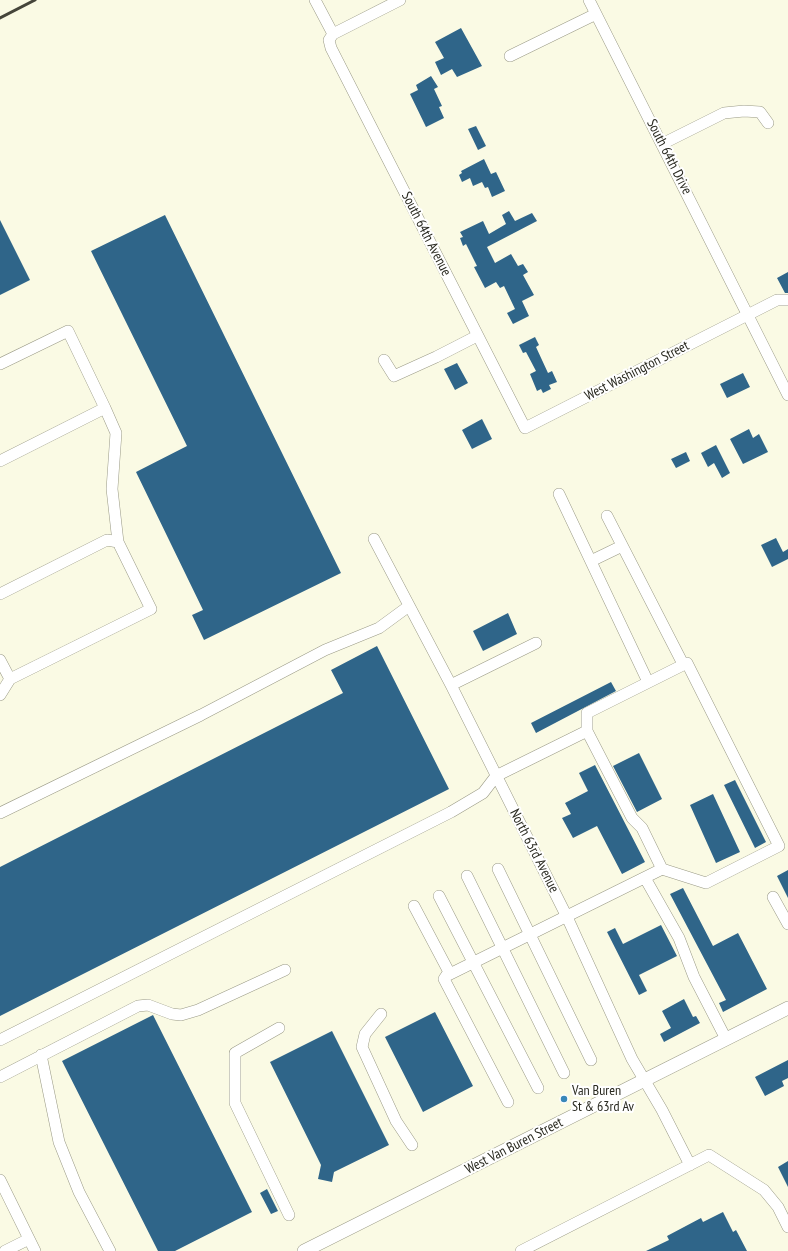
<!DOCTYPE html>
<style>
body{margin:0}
canvas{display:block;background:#fafae4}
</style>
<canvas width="788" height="1251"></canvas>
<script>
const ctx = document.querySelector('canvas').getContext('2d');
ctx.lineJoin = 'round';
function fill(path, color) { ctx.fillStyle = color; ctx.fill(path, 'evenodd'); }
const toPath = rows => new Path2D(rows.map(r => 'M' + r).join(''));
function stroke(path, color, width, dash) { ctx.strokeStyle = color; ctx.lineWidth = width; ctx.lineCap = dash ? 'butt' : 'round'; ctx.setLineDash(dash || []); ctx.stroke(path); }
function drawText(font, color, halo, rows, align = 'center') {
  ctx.font = font + ' "PT Sans Narrow",sans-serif'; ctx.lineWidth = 4; ctx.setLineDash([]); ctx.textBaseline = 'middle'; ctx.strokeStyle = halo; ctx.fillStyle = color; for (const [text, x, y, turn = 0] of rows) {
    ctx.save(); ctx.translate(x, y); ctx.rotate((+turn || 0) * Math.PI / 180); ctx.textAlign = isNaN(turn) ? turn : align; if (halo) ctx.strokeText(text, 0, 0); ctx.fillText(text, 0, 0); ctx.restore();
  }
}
const building = toPath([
 [461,28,482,66,457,77,452,69,441,75,435,62,444,58,435,42],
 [431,76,438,87,434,89,442,106,439,107,444,118,426,127,410,94,418,90,416,85],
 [476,126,486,146,478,150,468,129],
 [484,159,491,174,496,172,505,191,492,197,488,187,485,188,482,182,473,186,470,178,462,182,459,175,462,173,461,171],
 [509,211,515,221,532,213,537,221,487,247,495,263,511,254,518,266,523,264,528,272,523,275,534,295,522,301,529,316,513,324,507,313,515,309,504,286,500,288,496,282,485,288,474,267,477,266,466,244,463,246,460,238,463,237,460,232,483,221,489,234,506,224,502,215],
 [165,215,341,573,204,640,192,615,203,610,136,472,187,446,91,251],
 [0,220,30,280,0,295],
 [788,272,788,293,785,293,777,278],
 [535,337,539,345,536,347,548,373,552,371,557,382,549,385,551,389,543,393,541,389,537,391,530,374,536,371,526,352,523,353,519,345],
 [457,363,468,383,455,390,444,369],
 [743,373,750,387,727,398,720,384],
 [482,419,492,439,472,449,462,430],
 [749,429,753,438,759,434,768,452,743,464,730,439],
 [716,445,730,473,722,478,714,463,708,467,701,453],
 [686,452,690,461,676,468,671,459],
 [776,538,783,552,788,549,788,559,772,567,761,545],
 [508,613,517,634,483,651,473,631],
 [377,646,449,789,0,1016,0,867,343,693,331,670],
 [611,682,616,691,536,733,531,723],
 [639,753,662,799,637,812,613,766],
 [595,765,645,862,622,874,597,826,573,838,562,818,571,814,565,803,588,791,579,773],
 [735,780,766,842,755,848,724,785],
 [713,794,740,852,716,863,690,805],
 [788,870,788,898,777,876],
 [683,888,713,946,738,933,767,989,723,1012,719,1003,726,1000,670,894],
 [661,925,677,956,639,975,647,991,639,995,607,932,615,928,623,944],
 [684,999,693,1017,696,1016,700,1023,664,1042,660,1034,671,1028,662,1011],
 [435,1012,473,1086,423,1112,385,1037],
 [153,1015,252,1212,175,1251,158,1251,62,1061],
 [332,1031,389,1145,334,1172,332,1182,318,1179,321,1165,270,1062],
 [788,1060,788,1078,782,1081,784,1086,765,1096,755,1077],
 [788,1161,788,1187,778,1167],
 [267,1189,278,1211,271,1214,260,1193],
 [723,1212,733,1232,736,1230,747,1251,646,1251,669,1240,667,1236,701,1218,703,1222]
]);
const minor = toPath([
 [315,0,333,34],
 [400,0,333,34,329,40,331,48,525,428,777,300,788,300],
 [589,0,788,395],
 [510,56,596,14],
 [662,144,724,113,744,111,760,112,768,123],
 [384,360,394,376,436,357,477,336],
 [0,364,68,331,105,408],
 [0,461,105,408,116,433,112,489,118,542],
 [559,494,648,682],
 [607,516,683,664],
 [374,539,451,685,567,917,632,1059,662,1110,690,1165],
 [591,561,622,546],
 [0,594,107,540,118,542,151,609,10,679],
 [0,660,10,679,0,695],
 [451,685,536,643],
 [587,731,587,713,687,663,779,846,706,883,662,869],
 [0,813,201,715,325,650,379,628,409,606],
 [498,869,591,1060],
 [467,876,564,1073],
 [645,878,679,938,694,977,726,1039],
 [439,896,538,1088],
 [773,897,788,924],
 [414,906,450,974],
 [381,1014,365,1034,362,1047,396,1121,412,1145],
 [279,1028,235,1053,235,1103,289,1215],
 [0,1040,451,812,483,793,496,776,587,731,632,818,642,828,662,869,446,976,444,979,508,1102],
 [41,1055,59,1142,79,1192,110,1251],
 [0,1077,138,1006,148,1005,172,1014,181,1015,198,1010,285,970],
 [0,1180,35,1251],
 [5,1251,29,1239],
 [521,1251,709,1155,764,1190,778,1207,788,1227]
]);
const major = toPath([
 [304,1251,788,1008]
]);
const rail = toPath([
 [0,18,35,0]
]);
const markers = [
 [564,1099,4,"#3887b9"]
];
const streetNames = [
 ["South 64th Drive",669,157,63],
 ["South 64th Avenue",426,234,63],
 ["West Washington Street",637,371,-27],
 ["North 63rd Avenue",534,851,63],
 ["West Van Buren Street",514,1146,-27]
];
const poiNames = [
 ["Van Buren",572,1091],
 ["St & 63rd Av",572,1107]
];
fill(building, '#2f6589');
stroke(minor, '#9a9a86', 12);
stroke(major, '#9a9a86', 14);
stroke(minor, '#fff', 11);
stroke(major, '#fff', 13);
stroke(rail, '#45453a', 3);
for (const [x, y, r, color] of markers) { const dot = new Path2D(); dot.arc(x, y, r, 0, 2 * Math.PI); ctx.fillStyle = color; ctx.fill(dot); stroke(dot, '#fff', 1.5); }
drawText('14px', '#292920', '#fff', streetNames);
drawText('14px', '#292920', '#fff', poiNames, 'left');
</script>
